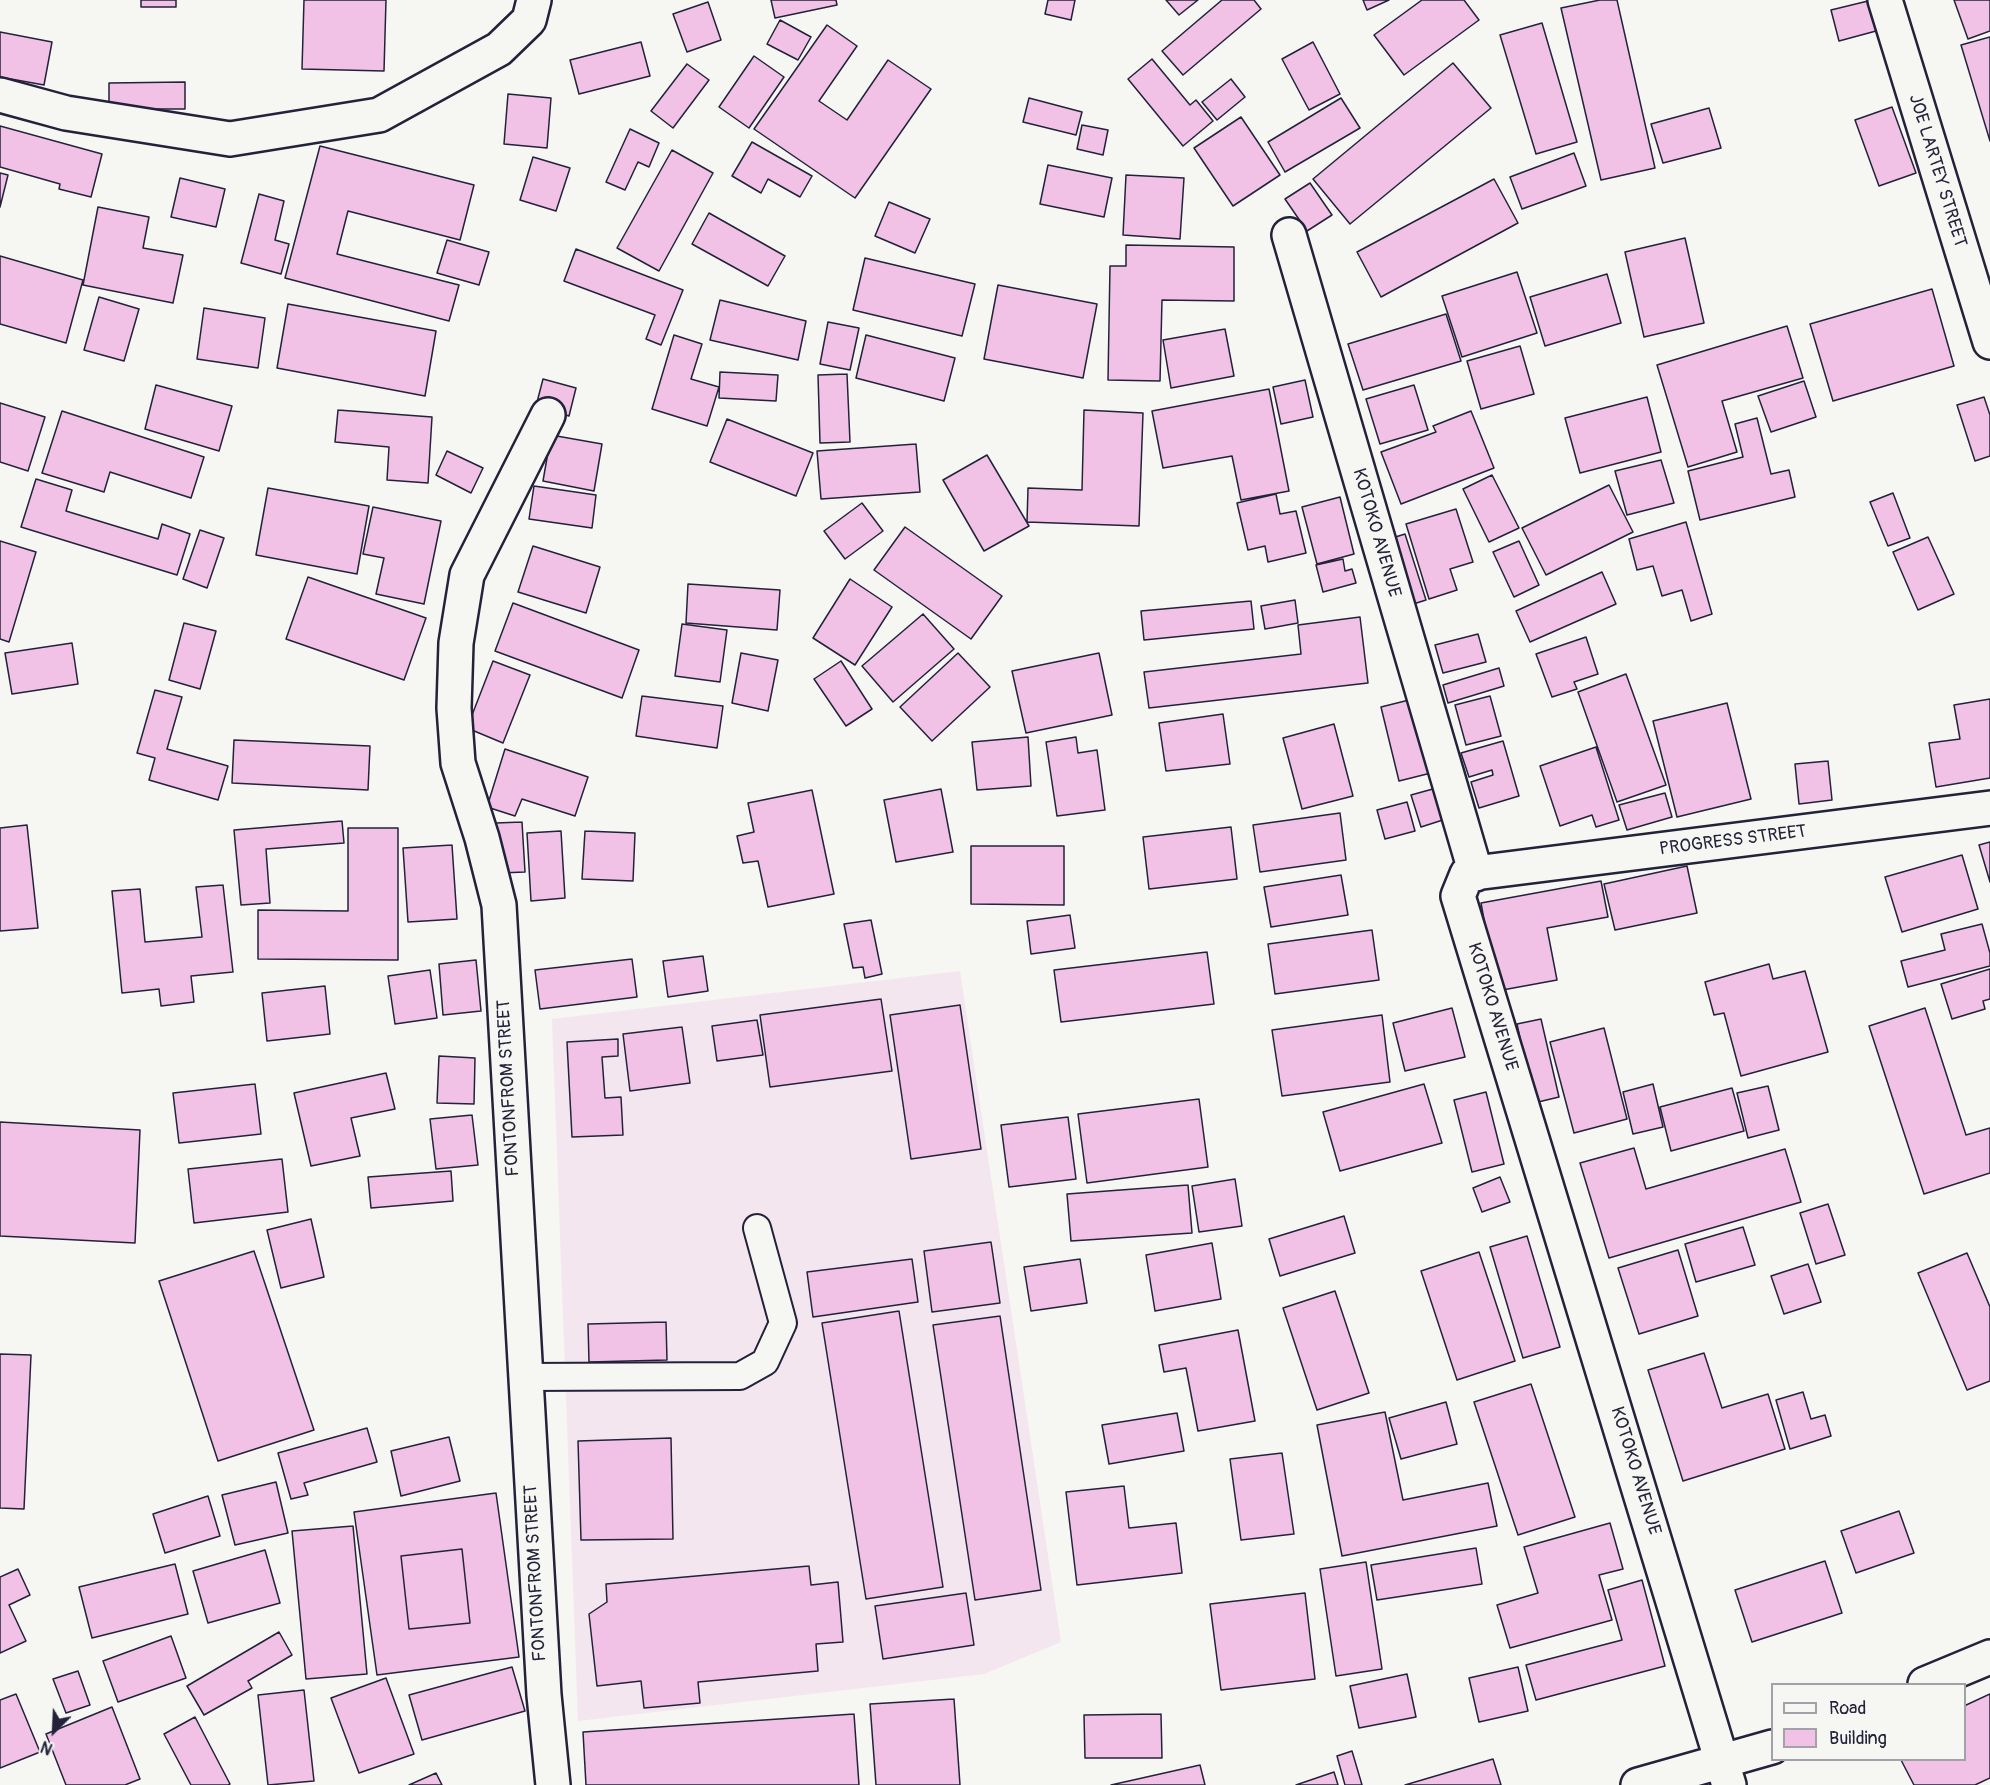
<!DOCTYPE html>
<style>
body{margin:0}
#map{position:relative;width:1990px;height:1785px;overflow:hidden;background:#f6f6f2;font-family:Pangolin,sans-serif}
canvas{display:block}
.legend{position:absolute;left:1771px;top:1683px;width:195px;height:78px;box-sizing:border-box;background:#f6f6f2;border:2px solid #a1a1a9;margin:0;padding:8px 10px;list-style:none;font-size:18px;color:#22223b}
.legend li{display:flex;align-items:center;gap:12px;height:30px}
.legend b{width:30px;border:2px solid #a1a1a9}
.north{position:absolute;left:24px;top:1701px;width:60px;height:60px;-webkit-text-stroke:4px #f6f6f2;paint-order:stroke;rotate:204deg;font-size:16px;font-weight:700;line-height:24px;text-align:center;color:#22223b}
.north::after{content:'';display:block;margin:auto;width:21px;height:27px;background:#22223b;clip-path:polygon(50% 0,100% 100%,50% 72%,0 100%)}
</style>
<div id="map">
<canvas width="1990" height="1785"></canvas>
<ul class="legend">
<li><b style="height:8px;background:#f6f6f2"></b>Road</li>
<li><b style="height:16px;background:#f1c2e6"></b>Building</li>
</ul>
<div class="north">N</div>
</div>
<script>
const g = document.querySelector('canvas').getContext('2d');
g.lineJoin = 'round';
function paint(path, color) {
  g.fillStyle = color;
  g.fill(path, 'evenodd');
}
function shape(rows) {
  const path = new Path2D();
  for (const r of rows) {
    path.moveTo(r[0], r[1]);
    for (let i = 2; i < r.length; i += 2) path.lineTo(r[i], r[i + 1]);
  }
  return path;
}
function stroke(path, color, width, dash) {
  g.strokeStyle = color;
  g.lineWidth = width;
  g.lineCap = dash ? 'butt' : 'round';
  g.setLineDash(dash || []);
  g.stroke(path);
}
function write(font, color, halo, rows, align = 'center') {
  g.font = font + ' Pangolin,sans-serif';
  g.lineWidth = 5;
  g.setLineDash([]);
  g.textBaseline = 'middle';
  g.strokeStyle = halo;
  g.fillStyle = color;
  for (const [text, x, y, turn = 0] of rows) {
    g.save();
    g.translate(x, y);
    g.rotate((+turn || 0) * Math.PI / 180);
    g.textAlign = isNaN(turn) ? turn : align;
    if (halo) g.strokeText(text, 0, 0);
    g.fillText(text, 0, 0);
    g.restore();
  }
}
const built = shape([
 [960,971,1061,1642,984,1674,578,1721,552,1019]
]);
const building = shape([
 [141,0,176,0,176,7,141,7,141,0],
 [304,0,386,0,384,71,302,69,304,0],
 [771,0,836,0,837,5,775,18,771,0],
 [1048,0,1075,0,1071,20,1045,14,1048,0],
 [1166,0,1198,0,1179,15,1166,0],
 [1222,0,1254,0,1261,9,1183,75,1162,51,1222,0],
 [1363,0,1389,0,1367,10,1363,0],
 [1422,0,1464,0,1479,20,1404,75,1374,35,1422,0],
 [1600,0,1617,0,1655,168,1601,180,1561,8,1600,0],
 [1954,0,1990,0,1990,31,1968,39,1954,0],
 [1868,1,1876,31,1839,41,1831,10,1868,1],
 [708,2,721,40,687,52,673,14,708,2],
 [780,20,811,37,798,60,767,44,780,20],
 [1542,23,1577,142,1536,154,1500,35,1542,23],
 [827,25,857,46,819,101,847,120,888,60,931,89,855,198,754,129,827,25],
 [0,32,52,42,44,85,0,77,0,32],
 [1990,37,1990,141,1961,45,1990,37],
 [641,42,650,76,579,94,570,60,641,42],
 [1313,42,1340,94,1309,110,1282,59,1313,42],
 [754,56,784,77,749,128,719,107,754,56],
 [1152,59,1190,105,1196,100,1213,121,1183,146,1128,79,1152,59],
 [1453,63,1491,108,1350,224,1313,179,1453,63],
 [687,64,709,80,673,128,651,111,687,64],
 [1231,79,1245,97,1217,120,1202,102,1231,79],
 [185,82,185,109,109,109,109,83,185,82],
 [508,94,551,98,547,148,504,144,508,94],
 [1029,98,1082,112,1076,135,1023,122,1029,98],
 [1341,98,1360,128,1285,172,1268,142,1341,98],
 [1892,107,1916,173,1879,186,1855,120,1892,107],
 [1709,108,1721,148,1663,163,1651,124,1709,108],
 [1241,117,1280,175,1233,206,1194,148,1241,117],
 [1082,125,1108,130,1103,155,1077,149,1082,125],
 [0,126,102,154,91,197,59,189,60,184,0,167,0,126],
 [630,129,659,143,649,167,638,162,625,190,606,182,630,129],
 [752,142,812,176,800,197,768,179,761,193,732,176,752,142],
 [320,146,474,185,460,240,348,211,337,254,459,285,449,321,285,278,320,146],
 [672,150,713,173,659,271,617,248,672,150],
 [1574,153,1586,186,1522,209,1510,177,1574,153],
 [533,157,570,168,556,211,520,200,533,157],
 [1048,165,1112,178,1104,217,1040,204,1048,165],
 [0,173,8,175,0,207,0,173],
 [1126,175,1184,178,1180,239,1123,235,1126,175],
 [180,178,225,189,216,227,171,217,180,178],
 [1494,179,1518,223,1381,297,1357,252,1494,179],
 [1310,183,1332,215,1307,231,1285,199,1310,183],
 [259,194,284,201,275,240,289,244,281,274,241,263,259,194],
 [889,202,930,219,915,253,875,236,889,202],
 [98,207,149,217,143,248,183,255,173,303,83,285,98,207],
 [709,213,785,256,768,286,692,244,709,213],
 [1685,238,1704,323,1644,337,1625,252,1685,238],
 [447,240,489,252,479,285,437,273,447,240],
 [1126,245,1234,247,1234,301,1162,300,1160,381,1108,380,1110,266,1126,266,1126,245],
 [576,249,683,290,661,345,646,339,655,315,564,281,576,249],
 [0,256,83,280,66,343,0,324,0,256],
 [865,258,975,284,962,336,853,310,865,258],
 [1517,272,1537,333,1462,357,1442,296,1517,272],
 [1607,274,1621,323,1545,346,1530,297,1607,274],
 [998,285,1097,304,1083,378,984,359,998,285],
 [1932,289,1954,366,1833,401,1810,324,1932,289],
 [99,297,139,309,124,361,84,350,99,297],
 [720,300,806,321,798,360,710,340,720,300],
 [288,304,436,331,425,396,277,368,288,304],
 [204,308,265,318,258,368,197,359,204,308],
 [1446,314,1461,361,1363,390,1348,344,1446,314],
 [828,322,859,328,850,370,820,364,828,322],
 [1787,326,1803,378,1722,401,1737,452,1688,467,1657,365,1787,326],
 [1225,329,1234,376,1171,388,1163,340,1225,329],
 [674,335,702,344,691,379,719,387,707,426,652,409,674,335],
 [866,335,955,358,944,401,856,378,866,335],
 [1520,346,1534,394,1481,409,1467,361,1520,346],
 [720,372,778,375,776,401,719,398,720,372],
 [847,374,850,442,820,443,818,375,847,374],
 [543,379,576,388,569,416,536,406,543,379],
 [1305,380,1313,417,1281,424,1273,387,1305,380],
 [1804,381,1816,417,1771,432,1758,396,1804,381],
 [156,385,232,406,219,451,145,429,156,385],
 [1414,385,1428,430,1380,444,1366,399,1414,385],
 [1269,389,1289,491,1241,500,1232,456,1163,468,1152,411,1269,389],
 [1647,397,1661,452,1580,473,1565,418,1647,397],
 [1984,397,1990,415,1990,456,1975,461,1957,405,1984,397],
 [0,403,45,417,28,471,0,462,0,403],
 [338,410,432,417,428,483,387,480,389,447,335,442,338,410],
 [1084,410,1143,413,1139,526,1027,522,1028,488,1082,490,1084,410],
 [62,411,204,457,191,498,110,472,104,492,42,473,62,411],
 [1471,411,1494,468,1401,504,1381,452,1436,432,1433,426,1471,411],
 [1757,418,1771,474,1789,470,1795,497,1700,520,1688,471,1743,457,1735,424,1757,418],
 [727,419,813,453,796,496,710,462,727,419],
 [551,435,602,444,594,491,543,481,551,435],
 [916,444,920,492,821,499,817,451,916,444],
 [447,451,483,468,471,493,436,475,447,451],
 [987,455,1029,526,984,551,943,480,987,455],
 [1661,460,1674,503,1627,515,1615,471,1661,460],
 [1492,475,1519,528,1489,542,1463,489,1492,475],
 [36,479,72,490,66,511,158,539,162,524,190,534,177,575,21,527,36,479],
 [1609,485,1633,532,1546,575,1522,528,1609,485],
 [534,486,596,495,592,528,529,519,534,486],
 [268,488,369,506,357,574,256,555,268,488],
 [1893,493,1910,538,1888,546,1870,502,1893,493],
 [1276,494,1280,514,1296,511,1306,553,1268,562,1265,546,1248,550,1237,503,1276,494],
 [1340,497,1354,554,1317,564,1302,507,1340,497],
 [862,503,883,531,845,559,824,531,862,503],
 [373,507,441,521,424,604,376,594,384,558,363,554,373,507],
 [1456,509,1473,562,1450,569,1457,590,1429,599,1406,524,1456,509],
 [1686,522,1712,614,1691,621,1682,590,1662,596,1653,566,1637,570,1629,539,1686,522],
 [905,527,1002,596,971,639,874,570,905,527],
 [200,530,224,538,207,588,183,579,200,530],
 [1405,534,1426,600,1407,606,1386,540,1405,534],
 [1928,537,1954,594,1918,610,1893,552,1928,537],
 [0,541,36,552,9,642,0,639,0,541],
 [1519,541,1539,585,1514,597,1493,552,1519,541],
 [533,546,600,567,586,613,518,592,533,546],
 [1343,559,1345,571,1352,569,1356,583,1323,592,1316,565,1343,559],
 [1602,572,1616,604,1530,642,1516,611,1602,572],
 [308,577,426,618,404,680,286,639,308,577],
 [850,579,892,607,855,665,813,638,850,579],
 [688,584,780,590,777,630,686,623,688,584],
 [1295,600,1298,623,1265,629,1261,606,1295,600],
 [1251,601,1254,629,1144,640,1141,611,1251,601],
 [513,603,639,650,622,698,495,651,513,603],
 [923,614,954,649,893,702,862,666,923,614],
 [1360,617,1368,683,1149,708,1144,672,1301,654,1298,625,1360,617],
 [184,623,216,631,200,689,169,680,184,623],
 [682,624,727,630,720,682,675,676,682,624],
 [1478,634,1486,662,1443,673,1435,645,1478,634],
 [1586,637,1598,674,1574,682,1577,689,1552,697,1536,654,1586,637],
 [72,643,78,684,12,694,5,653,72,643],
 [741,653,778,660,768,711,732,703,741,653],
 [958,653,990,687,932,741,900,707,958,653],
 [1099,653,1112,715,1026,733,1012,671,1099,653],
 [493,661,530,675,503,743,467,728,493,661],
 [841,661,872,709,846,726,814,679,841,661],
 [1499,668,1504,686,1448,703,1443,685,1499,668],
 [1626,674,1666,785,1617,802,1578,692,1626,674],
 [155,690,182,697,167,749,228,766,218,800,149,780,155,758,137,753,155,690],
 [642,696,723,706,717,748,636,736,642,696],
 [1490,696,1501,736,1466,745,1455,705,1490,696],
 [1417,698,1435,772,1399,781,1381,707,1417,698],
 [1990,699,1990,778,1936,787,1929,743,1960,739,1954,705,1990,699],
 [1727,703,1751,799,1677,817,1653,721,1727,703],
 [1223,714,1230,764,1166,771,1159,723,1223,714],
 [1334,724,1353,796,1302,809,1283,738,1334,724],
 [1028,737,1031,786,977,790,972,742,1028,737],
 [1076,737,1078,753,1097,750,1105,810,1057,816,1046,742,1076,737],
 [234,740,370,746,368,790,232,783,234,740],
 [1503,741,1519,796,1479,808,1471,782,1493,775,1492,770,1469,777,1461,753,1503,741],
 [1596,747,1619,820,1596,827,1592,815,1560,826,1540,766,1596,747],
 [505,749,588,777,575,816,522,799,515,816,487,807,505,749],
 [1828,761,1832,800,1799,804,1795,764,1828,761],
 [1440,787,1449,818,1421,827,1411,795,1440,787],
 [941,789,953,852,896,862,884,800,941,789],
 [812,790,834,894,768,907,758,861,743,863,737,836,754,832,748,803,812,790],
 [1665,793,1672,817,1627,830,1619,805,1665,793],
 [1407,802,1415,831,1385,839,1377,810,1407,802],
 [1340,813,1346,860,1260,872,1253,825,1340,813],
 [342,821,344,843,266,849,270,903,241,905,234,830,342,821],
 [522,822,525,872,500,873,496,823,522,822],
 [27,825,38,928,0,931,0,828,27,825],
 [1231,827,1237,879,1149,889,1143,837,1231,827],
 [348,828,398,828,398,960,258,959,258,910,348,911,348,828],
 [561,831,565,898,531,901,527,833,561,831],
 [585,831,635,833,633,881,582,879,585,831],
 [1990,842,1990,882,1979,845,1990,842],
 [452,845,457,919,408,922,403,848,452,845],
 [971,846,1064,846,1064,905,971,904,971,846],
 [1962,855,1978,909,1902,932,1885,877,1962,855],
 [1687,866,1697,913,1615,930,1604,884,1687,866],
 [1341,875,1348,915,1271,927,1264,887,1341,875],
 [1601,881,1608,917,1547,928,1557,980,1497,991,1481,903,1601,881],
 [223,885,233,972,191,976,194,1002,161,1006,159,989,122,993,112,891,140,889,145,942,202,937,196,887,223,885],
 [1070,915,1075,948,1031,954,1027,921,1070,915],
 [871,920,882,974,865,978,863,967,853,968,844,924,871,920],
 [1982,924,1990,953,1990,966,1908,987,1901,961,1945,950,1941,934,1982,924],
 [1372,930,1379,980,1275,994,1268,944,1372,930],
 [1207,952,1214,1004,1061,1022,1054,970,1207,952],
 [703,956,708,991,668,997,663,961,703,956],
 [632,959,637,997,540,1009,535,970,632,959],
 [476,960,481,1011,443,1015,439,964,476,960],
 [1769,964,1773,979,1805,971,1828,1052,1741,1076,1724,1013,1714,1015,1705,982,1769,964],
 [1990,969,1990,999,1983,1001,1985,1009,1952,1019,1941,984,1990,969],
 [430,970,437,1018,395,1024,388,976,430,970],
 [325,986,330,1034,267,1041,262,993,325,986],
 [881,999,892,1071,770,1087,760,1015,881,999],
 [960,1005,981,1149,911,1159,890,1015,960,1005],
 [1452,1008,1465,1057,1405,1071,1393,1023,1452,1008],
 [1925,1008,1966,1135,1990,1128,1990,1173,1924,1194,1869,1026,1925,1008],
 [1382,1015,1390,1082,1282,1096,1272,1030,1382,1015],
 [1541,1019,1559,1097,1534,1103,1517,1024,1541,1019],
 [757,1020,763,1055,717,1061,712,1026,757,1020],
 [682,1027,690,1083,630,1091,623,1034,682,1027],
 [1604,1028,1627,1119,1574,1133,1550,1042,1604,1028],
 [618,1039,618,1056,602,1057,605,1098,621,1097,623,1135,572,1137,567,1042,618,1039],
 [439,1056,475,1058,474,1104,437,1103,439,1056],
 [386,1073,395,1109,351,1118,360,1156,311,1166,294,1093,386,1073],
 [255,1084,261,1134,179,1143,173,1093,255,1084],
 [1424,1084,1442,1143,1340,1171,1323,1112,1424,1084],
 [1653,1084,1663,1127,1633,1134,1623,1092,1653,1084],
 [1768,1086,1779,1130,1748,1138,1737,1093,1768,1086],
 [1732,1088,1744,1131,1671,1151,1660,1107,1732,1088],
 [1486,1092,1504,1164,1472,1172,1454,1100,1486,1092],
 [1199,1099,1208,1167,1087,1183,1078,1114,1199,1099],
 [472,1115,478,1165,436,1169,430,1119,472,1115],
 [1068,1117,1076,1179,1009,1187,1001,1125,1068,1117],
 [0,1122,140,1130,135,1243,0,1236,0,1122],
 [1634,1148,1646,1189,1785,1149,1801,1202,1609,1258,1580,1163,1634,1148],
 [282,1159,288,1212,194,1223,188,1169,282,1159],
 [451,1171,453,1201,371,1208,368,1177,451,1171],
 [1500,1177,1510,1202,1482,1212,1473,1188,1500,1177],
 [1235,1179,1242,1226,1199,1232,1192,1186,1235,1179],
 [1188,1185,1192,1233,1071,1241,1067,1194,1188,1185],
 [1828,1204,1845,1255,1816,1264,1800,1213,1828,1204],
 [1344,1216,1355,1253,1280,1276,1269,1239,1344,1216],
 [311,1219,324,1277,281,1288,267,1230,311,1219],
 [1743,1227,1755,1265,1696,1282,1685,1244,1743,1227],
 [1527,1236,1560,1347,1523,1358,1490,1247,1527,1236],
 [991,1242,1000,1303,932,1312,924,1251,991,1242],
 [1212,1243,1221,1299,1155,1311,1146,1255,1212,1243],
 [1678,1250,1698,1316,1639,1334,1618,1268,1678,1250],
 [254,1251,314,1430,218,1461,159,1281,254,1251],
 [1479,1252,1515,1361,1457,1380,1421,1271,1479,1252],
 [1967,1253,1990,1307,1990,1381,1967,1390,1918,1273,1967,1253],
 [912,1259,918,1302,813,1317,807,1272,912,1259],
 [1080,1259,1087,1303,1031,1311,1024,1267,1080,1259],
 [1808,1264,1821,1302,1784,1314,1771,1276,1808,1264],
 [1335,1291,1369,1393,1317,1410,1283,1308,1335,1291],
 [899,1311,943,1587,866,1599,822,1323,899,1311],
 [1000,1316,1041,1590,975,1600,933,1325,1000,1316],
 [666,1322,667,1360,589,1362,588,1324,666,1322],
 [1238,1330,1255,1421,1198,1431,1186,1368,1164,1372,1159,1345,1238,1330],
 [1704,1353,1722,1408,1768,1394,1785,1449,1683,1481,1648,1370,1704,1353],
 [0,1354,31,1355,24,1509,0,1508,0,1354],
 [1531,1384,1575,1517,1518,1535,1474,1402,1531,1384],
 [1803,1392,1811,1419,1825,1415,1831,1436,1790,1449,1776,1400,1803,1392],
 [1446,1402,1457,1444,1401,1459,1389,1418,1446,1402],
 [1385,1412,1403,1500,1488,1483,1497,1526,1342,1556,1317,1425,1385,1412],
 [1177,1413,1184,1451,1109,1464,1102,1425,1177,1413],
 [367,1428,377,1462,304,1483,308,1495,291,1499,278,1453,367,1428],
 [449,1437,460,1481,401,1496,391,1451,449,1437],
 [671,1438,673,1539,581,1540,578,1441,671,1438],
 [1282,1453,1294,1534,1241,1540,1230,1459,1282,1453],
 [276,1482,288,1533,235,1545,222,1495,276,1482],
 [1124,1486,1129,1528,1176,1523,1182,1573,1077,1585,1066,1492,1124,1486],
 [496,1493,519,1657,377,1675,354,1512,496,1493],
 [462,1549,470,1623,409,1629,401,1556,462,1549],
 [208,1496,220,1536,165,1553,153,1514,208,1496],
 [1899,1511,1914,1553,1856,1573,1841,1531,1899,1511],
 [1610,1523,1623,1569,1599,1575,1612,1620,1510,1648,1497,1605,1538,1593,1524,1547,1610,1523],
 [353,1526,367,1674,306,1679,292,1531,353,1526],
 [1476,1548,1482,1584,1377,1600,1371,1565,1476,1548],
 [462,1549,470,1623,409,1629,401,1556,462,1549],
 [265,1550,280,1603,208,1623,193,1571,265,1550],
 [1825,1561,1842,1613,1752,1642,1735,1590,1825,1561],
 [1366,1562,1382,1669,1336,1676,1320,1569,1366,1562],
 [175,1564,188,1614,92,1638,79,1587,175,1564],
 [809,1566,811,1585,838,1582,843,1642,816,1644,818,1671,698,1682,700,1703,644,1708,641,1681,597,1686,589,1614,607,1602,606,1584,809,1566],
 [18,1569,30,1595,9,1605,26,1641,0,1653,0,1577,18,1569],
 [1642,1580,1665,1666,1536,1700,1526,1665,1622,1640,1608,1590,1642,1580],
 [966,1593,974,1645,883,1659,875,1606,966,1593],
 [1305,1593,1315,1679,1221,1690,1210,1604,1305,1593],
 [279,1632,292,1655,248,1681,252,1688,204,1715,187,1686,279,1632],
 [171,1636,186,1678,118,1702,103,1661,171,1636],
 [512,1667,525,1711,422,1740,409,1695,512,1667],
 [1518,1667,1528,1711,1479,1722,1469,1678,1518,1667],
 [78,1671,90,1705,66,1713,53,1679,78,1671],
 [1407,1674,1416,1717,1359,1728,1350,1686,1407,1674],
 [386,1678,414,1754,359,1773,331,1698,386,1678],
 [304,1690,314,1781,268,1785,258,1695,304,1690],
 [16,1694,40,1752,0,1768,0,1700,16,1694],
 [1990,1694,1990,1778,1975,1785,1914,1785,1901,1760,1964,1760,1964,1706,1990,1694],
 [954,1699,960,1785,876,1785,870,1704,954,1699],
 [112,1707,140,1779,125,1785,66,1785,46,1734,112,1707],
 [854,1714,859,1785,586,1785,583,1732,854,1714],
 [1161,1714,1162,1758,1085,1758,1084,1715,1161,1714],
 [195,1717,230,1784,228,1785,191,1785,164,1734,195,1717],
 [1352,1751,1362,1785,1345,1785,1337,1756,1352,1751],
 [1493,1759,1501,1785,1405,1785,1493,1759],
 [1200,1765,1205,1785,1111,1785,1200,1765],
 [1334,1772,1338,1785,1296,1785,1334,1772],
 [436,1773,442,1785,409,1785,436,1773]
]);
const lane = shape([
 [525,1377,740,1376,765,1362,783,1323,757,1228]
]);
const street = shape([
 [1885,0,1990,342],
 [0,95,66,113,230,139,379,115,499,49,529,20,534,0],
 [1289,235,1476,874],
 [548,415,467,575,456,643,454,708,458,763,482,838,499,905,544,1695,553,1785],
 [1925,1684,1990,1657],
 [1638,1785,1772,1747],
 [1729,1785,1458,896,1467,874,1990,808]
]);
const streetNames = [
 ["JOE LARTEY STREET",1937,171,73],
 ["KOTOKO AVENUE",1376,533,74],
 ["PROGRESS STREET",1733,841,-7],
 ["KOTOKO AVENUE",1492,1007,73],
 ["FONTONFROM STREET",509,1088,-93],
 ["KOTOKO AVENUE",1635,1471,73],
 ["FONTONFROM STREET",536,1573,-93]
];
paint(built, '#f4e6ee');
paint(building, '#f1c2e6');
stroke(building, '#22223b', 1.5);
stroke(lane, '#22223b', 30);
stroke(street, '#22223b', 38);
stroke(lane, '#f6f6f2', 26);
stroke(street, '#f6f6f2', 33);
write('18px', '#22223b', '#f6f6f2', streetNames);
</script>
